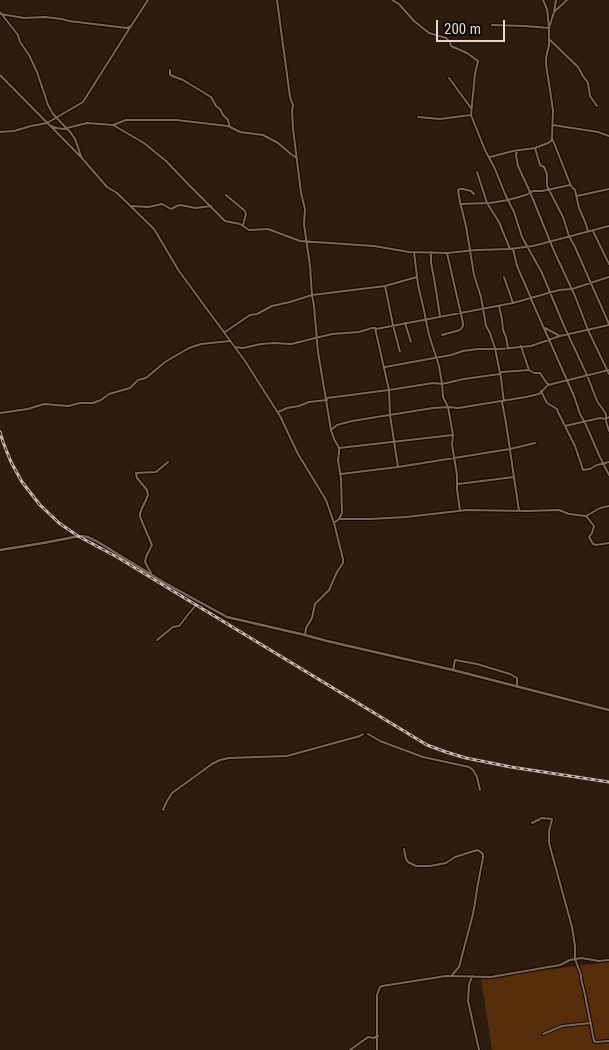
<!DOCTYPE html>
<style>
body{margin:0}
#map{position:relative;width:609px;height:1050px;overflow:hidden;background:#2e1c0e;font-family:"Roboto Condensed",sans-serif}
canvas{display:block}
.scale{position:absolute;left:436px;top:20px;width:69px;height:22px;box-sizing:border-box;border:2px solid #e5d8d0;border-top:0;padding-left:6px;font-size:15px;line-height:18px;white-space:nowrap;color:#e5d8d0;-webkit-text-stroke:4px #100804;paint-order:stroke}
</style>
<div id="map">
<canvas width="609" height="1050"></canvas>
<div class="scale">200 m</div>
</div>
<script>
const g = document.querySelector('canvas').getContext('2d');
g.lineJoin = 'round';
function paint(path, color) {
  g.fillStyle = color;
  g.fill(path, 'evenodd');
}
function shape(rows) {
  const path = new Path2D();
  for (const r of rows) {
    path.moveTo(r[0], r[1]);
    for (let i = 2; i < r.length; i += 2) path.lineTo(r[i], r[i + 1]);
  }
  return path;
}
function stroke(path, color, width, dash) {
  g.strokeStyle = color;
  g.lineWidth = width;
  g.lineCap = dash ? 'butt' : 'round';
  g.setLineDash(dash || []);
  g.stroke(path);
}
const green = shape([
 [609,962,609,1050,492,1050,481,978]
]);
const minor = shape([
 [277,0,290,97,293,105,292,111,293,129,301,193,305,209,304,224,310,266,312,295,314,306,318,352,331,430,334,439,339,448,339,453,338,460,341,479,342,513,339,519,334,523],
 [392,0,399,4,414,21,429,33,446,38,450,42,451,46,467,53,478,61,475,74,471,115,485,150,495,169,505,194,514,212,522,237,542,273,564,326,587,375,597,401,606,414,606,421,609,431],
 [0,12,18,35,20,42,29,55,37,72,48,105,53,114,71,133,75,139,81,156],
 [554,12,556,0],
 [1,14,24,18,45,17,62,19,69,21,127,28,131,26,148,0],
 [492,25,525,26,549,28,547,9,543,0],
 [549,39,578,67,583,76,588,83,590,96,597,106],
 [170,70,170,75,183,80,211,97,216,106,220,109,223,115,228,120,230,127],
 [0,75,81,157,107,187,117,193,154,229,179,271,245,361,280,416,298,454,326,500,334,523,343,559,343,563,337,572,329,590,315,604,312,618,306,628,305,635],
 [449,78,471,108],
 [418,117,440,119,471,115],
 [113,125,126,120,176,120,228,126,240,132,263,135,278,143,292,155,297,158],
 [553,125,598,132,609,136],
 [51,126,57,128,63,129,87,123,113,125,144,143,166,161,190,186,225,221,240,224,249,230,268,229,300,241,374,246,409,252,447,253,477,250,510,249,533,246,609,226],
 [0,132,14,131,31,126,47,123,83,102,131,26],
 [552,138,571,186,575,190,579,208,586,224,588,232],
 [535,148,540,165,544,167,547,174,547,186,563,217,569,236,575,247,609,324],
 [517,150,516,155,518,166,530,192,554,251,575,296,588,330,609,374],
 [490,157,513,151,535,148,548,143,551,141,552,138,553,110,546,64,546,58,549,45,549,28,554,12,567,0],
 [477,172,487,203,499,222,510,249],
 [474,194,471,191,463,189,460,189,458,190,460,202,466,226,474,275,481,297,486,326,490,333,495,348,501,378,503,395,504,401],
 [226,195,245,211,246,214,243,225],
 [577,196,609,189],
 [460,204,490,203,508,200,526,195,533,191,542,191,570,185],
 [132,206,148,207,162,204,171,209,177,206,180,205,196,208,211,206],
 [593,231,609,264],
 [513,249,517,266,531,298],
 [414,252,418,285,423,306,429,335,439,366,442,384,464,379,500,374,502,372,529,370],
 [431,252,431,263,434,278,440,316],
 [504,277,513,303],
 [385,286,393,325,400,352],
 [531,299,574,396,580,414,586,425,599,455,609,475],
 [499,306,502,320,503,330,506,337,508,348],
 [405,323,411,342],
 [545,328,560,336,609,325],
 [376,329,513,303,559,290,572,289,609,277],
 [225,332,250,315,257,314,272,306,290,302,312,295,385,286,417,277],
 [442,335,460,330,463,326,463,323,447,253],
 [521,346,529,370,534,373,540,373,546,382,549,385],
 [235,347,243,348,261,344,274,343,291,344,332,334,359,332,372,328,375,328,389,390,390,415,398,467],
 [385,367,451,355,463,351,478,349,500,349,531,346,560,336],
 [541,391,547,403,557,409,558,412,575,446,583,470,590,469,597,465,609,462],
 [327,398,389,390,433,383,442,384,443,397,448,407,453,435,452,445,457,475,457,489,460,511],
 [502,402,506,423,519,511],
 [278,412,287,408,299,406,309,402,327,400],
 [0,413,28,409,44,404,68,406,80,403,93,403,101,400,109,394,130,388,138,380,146,378,165,362,189,348,201,344,230,341],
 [565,426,600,418,606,419,609,417],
 [331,430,337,425,352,421,433,408,448,407,458,408,526,397,539,394,548,385,609,370],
 [339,448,453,435],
 [341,474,398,467,510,449,535,443],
 [458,484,514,477],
 [586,516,594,526,592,533,589,537,593,544,596,545,609,543],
 [339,519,370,519,406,517,467,510,527,511,559,510,569,514,586,516,600,508,609,506],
 [151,573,145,562,146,557,152,545,140,517,140,513,148,495,147,490,137,478,136,473,156,472,168,462],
 [157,640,173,627,179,626,195,606],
 [453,670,455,660,477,664,510,674,517,678,517,687],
 [368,734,380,741,423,757,469,767,473,770,477,777,480,790],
 [163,810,166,803,172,793,212,764,220,760,229,758,287,756,360,736,363,734],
 [532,823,542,818,552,819,549,831,549,843,572,927,575,946,575,959,581,975,581,979,585,995,594,1041,596,1042,609,1041],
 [404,849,406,859,408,862,416,866,430,866,446,863,455,857,474,851,478,850,483,854,483,858,479,878,473,914,468,933,459,967,452,975],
 [472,976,469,985,468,1001,479,1050],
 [543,1034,562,1026,591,1023],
 [350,1050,368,1037,374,1038,378,1036],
 [377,1050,377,995,380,987,382,986,446,976,491,977,560,965,570,960,581,958,599,961,609,960]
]);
const tertiary = shape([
 [0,550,43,543,80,536,88,537,98,542,165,583,227,617,305,635,327,641,453,670,609,710]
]);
const rail = shape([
 [0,432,3,442,11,462,22,482,40,505,59,523,78,536,117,557,427,745,446,752,466,758,511,767,609,782]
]);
paint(green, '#572e0c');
stroke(minor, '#160600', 4);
stroke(tertiary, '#160600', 4.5);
stroke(minor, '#7d6757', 2);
stroke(tertiary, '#7d6757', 2.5);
stroke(rail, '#c9bbb2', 3);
stroke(rail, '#100804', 1, [4]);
</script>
